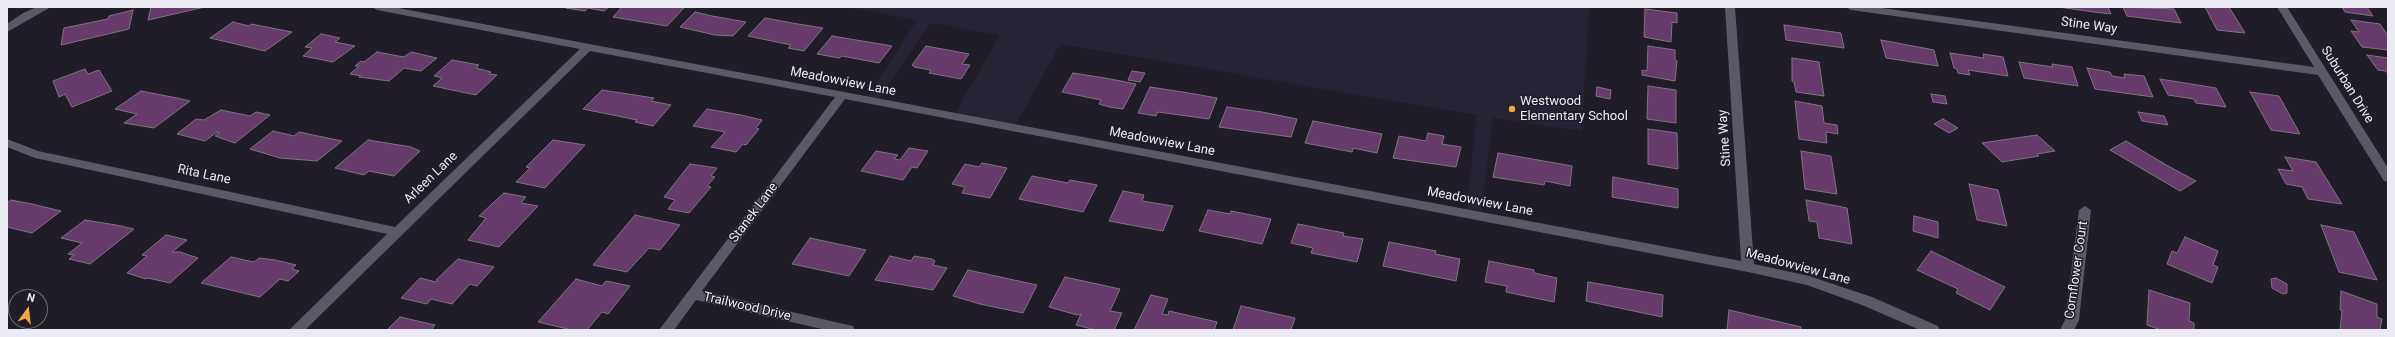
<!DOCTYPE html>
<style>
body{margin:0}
#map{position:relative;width:2395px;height:337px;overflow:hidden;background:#201d28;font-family:Roboto,sans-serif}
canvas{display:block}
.frame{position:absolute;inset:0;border:8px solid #eceaf2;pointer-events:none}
.north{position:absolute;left:8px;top:289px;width:40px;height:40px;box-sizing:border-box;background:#201d28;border:1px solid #726f79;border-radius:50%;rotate:15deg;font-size:11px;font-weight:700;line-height:16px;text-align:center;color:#eceaf2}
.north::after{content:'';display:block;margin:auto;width:14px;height:18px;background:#f6a247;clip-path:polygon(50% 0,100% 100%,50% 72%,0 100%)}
</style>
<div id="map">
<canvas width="2395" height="337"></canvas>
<div class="frame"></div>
<div class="north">N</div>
</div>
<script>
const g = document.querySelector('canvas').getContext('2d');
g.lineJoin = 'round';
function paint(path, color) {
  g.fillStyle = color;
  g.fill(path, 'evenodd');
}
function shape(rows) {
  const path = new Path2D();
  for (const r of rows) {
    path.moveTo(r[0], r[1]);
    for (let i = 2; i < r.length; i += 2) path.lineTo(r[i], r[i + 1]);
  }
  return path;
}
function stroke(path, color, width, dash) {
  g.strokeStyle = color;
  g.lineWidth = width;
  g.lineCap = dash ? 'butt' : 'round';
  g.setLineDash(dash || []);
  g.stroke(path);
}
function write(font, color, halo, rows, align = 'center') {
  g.font = font + ' Roboto,sans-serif';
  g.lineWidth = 3;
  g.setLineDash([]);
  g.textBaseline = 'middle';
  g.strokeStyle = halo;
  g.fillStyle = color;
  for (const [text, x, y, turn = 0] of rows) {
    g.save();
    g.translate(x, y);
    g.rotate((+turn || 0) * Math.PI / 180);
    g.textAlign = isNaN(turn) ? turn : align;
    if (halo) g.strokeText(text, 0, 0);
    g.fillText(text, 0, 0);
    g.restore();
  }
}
const built = shape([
 [847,7,1589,7,1582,131,1493,118,1481,216,1466,213,1477,115,1060,44,1014,128,953,117,1000,35,931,23,877,102,865,100,917,20]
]);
const building = shape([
 [151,7,205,7,148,20,151,7],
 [609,7,604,11,588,8,585,11,566,8,609,7],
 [622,7,675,7,684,8,667,26,613,17,622,7],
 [2058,7,2108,7,2111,14,2094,12,2058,7],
 [2123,7,2174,9,2181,23,2127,16,2123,7],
 [2205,7,2229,7,2245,33,2217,30,2205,7],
 [2342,7,2367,7,2373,16,2345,12,2342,7],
 [1645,9,1677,13,1677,23,1672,22,1671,42,1644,37,1645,9],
 [133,10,129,29,61,45,64,28,108,19,109,16,133,10],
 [695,12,712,16,746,22,733,36,715,35,680,27,695,12],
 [765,18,792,23,823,28,804,51,788,48,791,45,748,36,765,18],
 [2351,20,2380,24,2388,36,2388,50,2362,47,2351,31,2359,32,2351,20],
 [233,22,249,26,251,24,292,32,265,51,210,38,233,22],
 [1784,25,1841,33,1844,48,1786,40,1784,25],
 [321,34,340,38,335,42,355,46,333,62,303,56,312,48,305,47,321,34],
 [832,36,892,46,879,63,842,56,839,58,817,54,832,36],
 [1881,40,1934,50,1938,66,1886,58,1881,40],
 [926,46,969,54,962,64,970,65,961,79,929,73,931,70,914,67,912,65,926,46],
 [1648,46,1675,50,1675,60,1677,61,1675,81,1642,75,1642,70,1647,71,1648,46],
 [377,52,404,57,411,52,437,58,421,71,404,68,389,81,359,77,361,76,350,74,359,66,355,66,361,61,364,62,377,52],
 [1950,53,1984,58,1983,54,2003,57,2008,76,1968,70,1970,75,1958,73,1957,69,1954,68,1950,53],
 [2367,55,2388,58,2388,74,2386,71,2378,70,2367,55],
 [1792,58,1819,62,1824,96,1796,92,1794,82,1792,81,1792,58],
 [452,60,479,65,476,68,491,72,489,74,497,75,476,95,433,86,442,78,434,76,452,60],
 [2019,62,2053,67,2052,64,2072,67,2078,86,2024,78,2019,62],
 [2087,68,2110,72,2112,76,2125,78,2124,74,2144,76,2153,97,2095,89,2087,68],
 [85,69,88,74,99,70,112,91,72,107,65,94,59,97,53,81,85,69],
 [1132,71,1145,73,1140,82,1128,80,1132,71],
 [1073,73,1105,78,1136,84,1123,109,1109,107,1099,104,1101,100,1062,92,1073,73],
 [2160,79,2216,88,2226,107,2196,103,2194,99,2168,95,2160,79],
 [1648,86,1676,90,1676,123,1647,119,1648,86],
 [1150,87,1183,92,1217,98,1209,119,1158,112,1156,116,1138,113,1150,87],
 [1597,87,1611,90,1610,99,1596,96,1597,87],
 [602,90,654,98,651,101,671,105,653,126,635,122,637,120,583,109,602,90],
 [141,91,177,98,190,101,154,128,124,123,137,114,115,109,141,91],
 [2250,92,2279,96,2300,134,2271,130,2250,92],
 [1931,94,1945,96,1947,104,1933,102,1931,94],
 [1795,101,1822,106,1824,123,1837,125,1838,134,1826,132,1827,143,1799,139,1795,101],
 [1227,107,1262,112,1297,119,1291,137,1219,127,1227,107],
 [707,109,741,115,762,120,756,128,759,129,746,145,743,144,736,152,711,147,725,132,693,126,707,109],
 [221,110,250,116,256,112,270,115,235,143,215,136,219,133,217,132,205,141,177,134,196,119,204,120,221,110],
 [2138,112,2164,116,2168,125,2142,121,2138,112],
 [1943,119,1958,128,1949,133,1934,124,1943,119],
 [1313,121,1382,134,1377,153,1353,148,1352,152,1305,143,1313,121],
 [1648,129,1677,133,1678,169,1648,164,1648,129],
 [273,131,294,136,299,132,342,141,317,161,280,158,250,149,273,131],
 [1428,133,1444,136,1442,144,1461,147,1456,167,1393,158,1399,136,1426,141,1428,133],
 [2037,135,2055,151,2037,154,2039,156,2002,162,1982,143,2037,135],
 [368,140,411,147,420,151,394,176,369,171,364,175,335,168,368,140],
 [553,140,585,145,545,188,516,182,530,168,526,167,553,140],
 [2126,141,2168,166,2196,181,2180,191,2110,150,2126,141],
 [909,148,928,151,917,168,912,167,903,180,861,171,876,151,898,155,894,159,900,160,909,148],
 [1801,151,1831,156,1837,194,1805,189,1801,151],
 [1498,153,1572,166,1570,186,1545,181,1544,185,1493,177,1498,153],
 [2285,157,2316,162,2342,204,2308,199,2302,187,2286,184,2278,169,2293,171,2285,157],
 [982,163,1007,168,990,198,962,193,965,187,952,184,965,164,979,167,982,163],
 [690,164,717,168,711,176,715,177,707,186,711,187,689,213,668,209,675,200,664,197,690,164],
 [1032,176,1068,183,1070,180,1097,185,1083,212,1019,199,1032,176],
 [1613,177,1678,189,1678,208,1612,197,1613,177],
 [1969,184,1998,190,2007,226,1977,220,1969,184],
 [1123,191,1144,195,1142,201,1173,206,1163,231,1109,221,1123,191],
 [504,193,526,197,521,203,538,206,499,247,468,240,486,218,479,216,504,193],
 [11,200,32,204,61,211,32,233,7,227,7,203,11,200],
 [1806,200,1847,208,1852,244,1819,238,1817,222,1809,221,1806,200],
 [1208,210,1230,214,1231,211,1271,219,1262,244,1199,231,1208,210],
 [635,215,680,225,660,250,649,248,627,272,593,265,635,215],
 [1914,216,1938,222,1938,238,1913,231,1914,216],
 [85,220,116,225,134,229,90,264,69,259,74,255,68,254,82,243,61,238,85,220],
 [1298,224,1344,233,1343,236,1363,239,1357,262,1311,253,1313,248,1291,243,1298,224],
 [2321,225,2354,232,2377,280,2339,272,2321,225],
 [166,235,187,240,172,252,180,252,198,258,170,283,148,278,146,279,127,273,147,256,142,255,166,235],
 [2185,237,2218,251,2213,265,2218,267,2212,283,2167,264,2172,251,2177,253,2185,237],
 [810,238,866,250,849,276,792,264,810,238],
 [1389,242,1436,251,1435,254,1460,259,1456,281,1383,266,1389,242],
 [1931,251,2005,287,1990,310,1956,293,1958,289,1917,270,1931,251],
 [890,256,911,261,914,256,932,259,935,261,933,265,947,268,933,290,875,280,890,256],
 [231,257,254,262,259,258,275,260,296,265,292,269,299,271,288,281,280,279,260,297,201,283,231,257],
 [458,259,494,267,477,286,470,284,452,304,431,299,427,304,401,298,420,278,436,282,438,280,436,280,458,259],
 [1489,261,1534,270,1534,273,1557,278,1554,302,1506,292,1507,286,1485,282,1489,261],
 [968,270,1037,285,1023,313,980,304,953,296,968,270],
 [1065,277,1120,289,1110,311,1122,313,1114,330,1096,330,1076,325,1081,314,1077,315,1049,307,1065,277],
 [2276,278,2287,284,2287,293,2283,294,2272,288,2271,279,2276,278],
 [576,279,602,286,606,281,630,286,608,314,602,312,587,330,572,330,538,322,576,279],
 [1588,282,1663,295,1662,317,1586,301,1588,282],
 [2149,290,2190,303,2189,321,2194,323,2194,330,2161,330,2147,325,2149,290],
 [2341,291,2377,304,2377,317,2382,319,2380,330,2340,330,2342,311,2340,310,2341,291],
 [1151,295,1168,299,1162,314,1168,315,1169,311,1217,322,1214,330,1134,330,1151,295],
 [1241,306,1295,318,1291,330,1233,330,1241,306],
 [1729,310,1801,327,1801,330,1727,330,1729,310],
 [400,317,435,325,431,330,387,330,400,317]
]);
const street = shape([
 [37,7,51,7,7,32,7,24,23,13,37,7],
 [372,7,393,7,1741,261,1725,7,1735,7,1754,264,1809,276,1872,297,1938,326,1940,330,1920,330,1862,305,1807,285,1748,272,845,99,702,291,848,325,853,326,855,330,826,330,696,300,674,330,659,330,835,97,590,51,305,330,289,330,387,234,35,158,7,147,7,139,38,151,395,227,580,49,377,10,372,7],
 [1846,7,1874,7,2314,67,2277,7,2287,7,2388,168,2388,182,2384,181,2318,75,1851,10,1846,7],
 [2085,206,2091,210,2079,320,2074,330,2060,330,2065,320,2079,210,2085,206]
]);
const markers = [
 [1512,109,4,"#f6a247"]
];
const streetNames = [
 ["Stine Way",2089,26,8],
 ["Meadowview Lane",843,82,11],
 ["Suburban Drive",2347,85,58],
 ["Stine Way",1725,138,-94],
 ["Meadowview Lane",1162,142,11],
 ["Rita Lane",204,175,12],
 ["Arleen Lane",431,178,-44],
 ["Meadowview Lane",1480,202,11],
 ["Stanek Lane",754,213,-53],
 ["Meadowview Lane",1798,267,15],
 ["Cornflower Court",2077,270,-82],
 ["Trailwood Drive",747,307,13]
];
const poiNames = [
 ["Westwood",1520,102],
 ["Elementary School",1520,117]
];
paint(built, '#282334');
paint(building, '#663b6b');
stroke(building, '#7f7480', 1);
paint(street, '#5c5866');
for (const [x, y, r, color] of markers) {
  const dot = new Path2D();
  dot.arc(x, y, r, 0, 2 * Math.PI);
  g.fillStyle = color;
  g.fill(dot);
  stroke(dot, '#201d28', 1.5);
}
write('13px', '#eceaf2', '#201d28', streetNames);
write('13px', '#eceaf2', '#201d28', poiNames, 'left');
</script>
